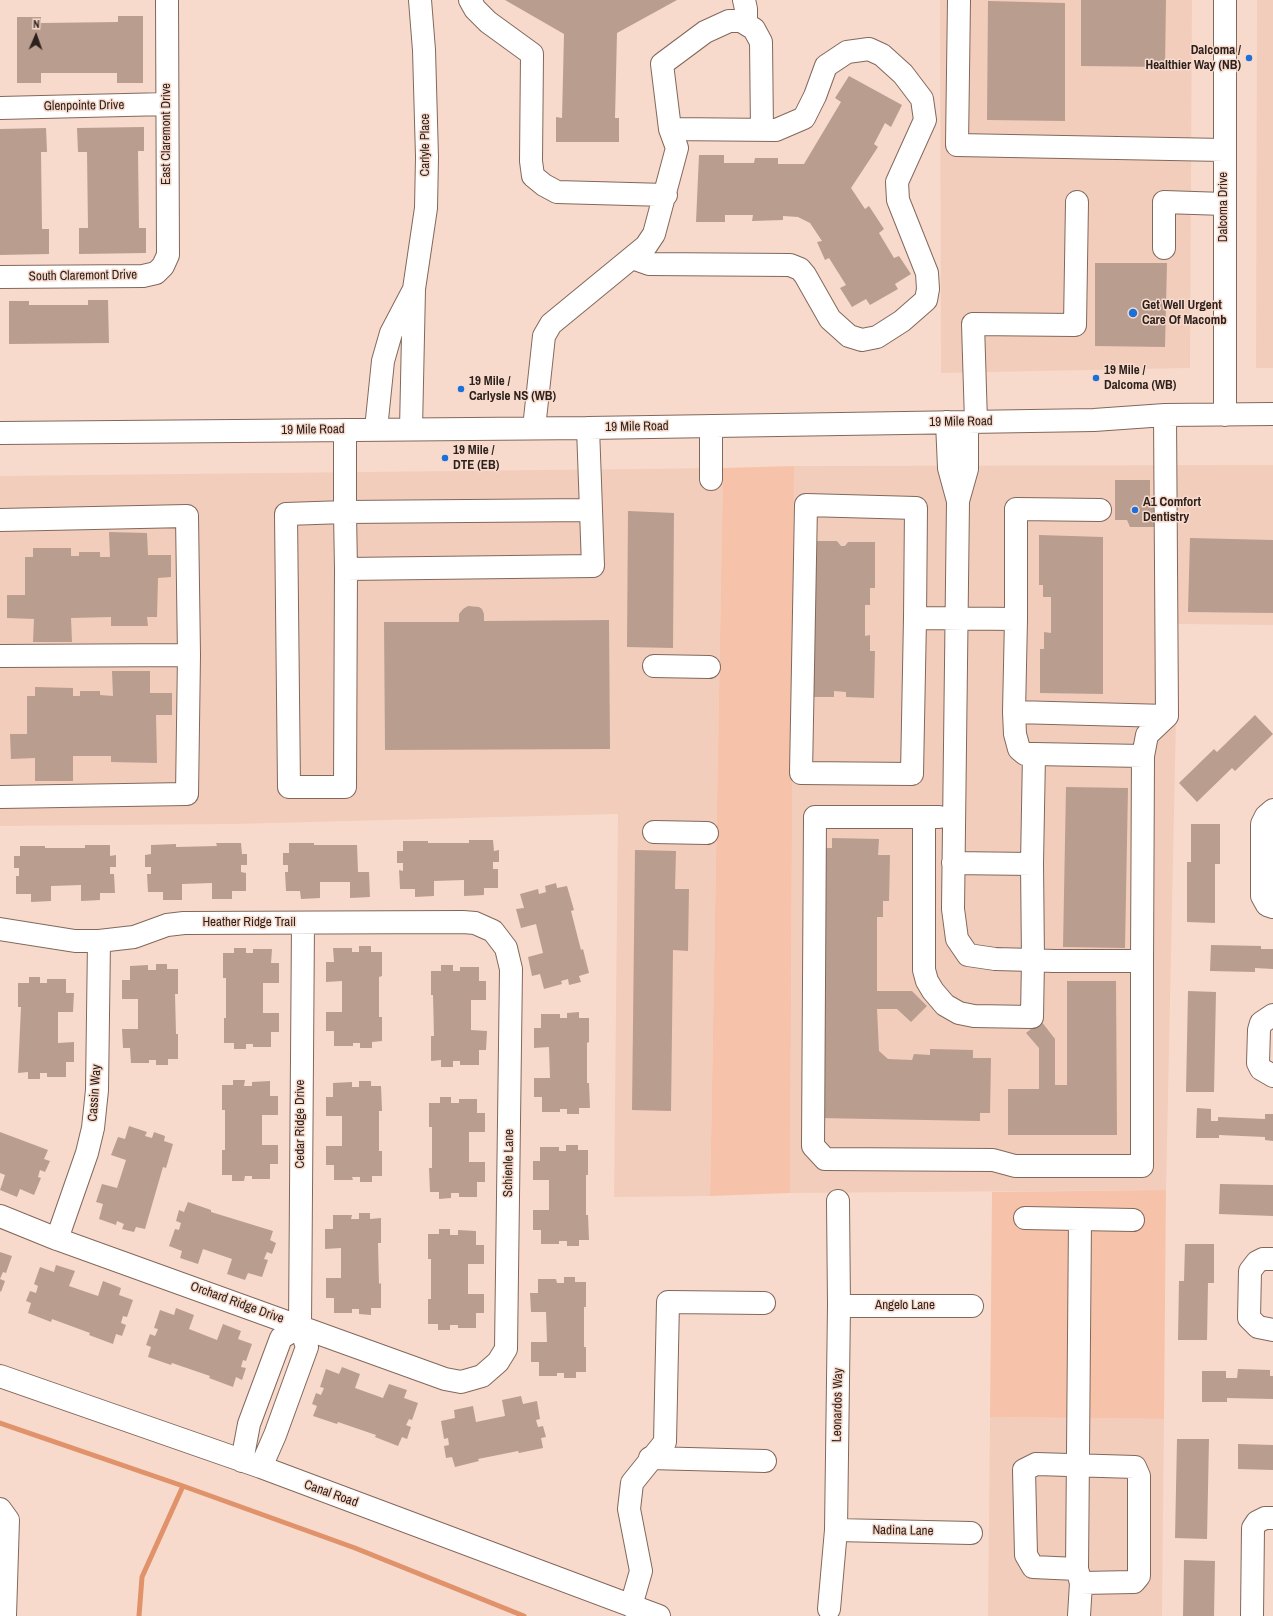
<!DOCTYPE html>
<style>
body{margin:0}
#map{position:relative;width:1273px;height:1616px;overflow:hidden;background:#f8dacc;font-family:"Archivo Narrow",sans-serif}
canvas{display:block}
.north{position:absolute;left:16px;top:16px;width:40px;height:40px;-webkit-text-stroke:3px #f8dacc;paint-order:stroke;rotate:2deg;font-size:11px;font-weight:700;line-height:16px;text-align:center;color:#2c211c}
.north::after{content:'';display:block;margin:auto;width:14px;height:18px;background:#2c211c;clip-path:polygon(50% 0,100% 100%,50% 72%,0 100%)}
</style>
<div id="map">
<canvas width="1273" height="1616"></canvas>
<div class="north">N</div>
</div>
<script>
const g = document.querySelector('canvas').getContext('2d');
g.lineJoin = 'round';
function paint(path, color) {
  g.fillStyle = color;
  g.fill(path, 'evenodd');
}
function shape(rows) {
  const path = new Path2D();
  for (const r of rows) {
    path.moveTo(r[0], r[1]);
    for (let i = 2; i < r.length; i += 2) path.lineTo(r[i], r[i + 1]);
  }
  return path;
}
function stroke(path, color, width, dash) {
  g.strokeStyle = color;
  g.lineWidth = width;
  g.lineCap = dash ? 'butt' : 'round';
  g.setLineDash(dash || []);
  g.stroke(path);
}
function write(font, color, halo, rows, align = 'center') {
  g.font = font + ' "Archivo Narrow",sans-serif';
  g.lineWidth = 3;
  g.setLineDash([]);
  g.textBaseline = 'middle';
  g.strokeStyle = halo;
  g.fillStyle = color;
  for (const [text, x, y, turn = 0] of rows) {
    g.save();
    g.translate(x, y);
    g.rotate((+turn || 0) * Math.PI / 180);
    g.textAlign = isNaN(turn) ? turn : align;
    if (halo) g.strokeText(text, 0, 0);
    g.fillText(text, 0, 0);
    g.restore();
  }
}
const built = shape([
 [940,0,1192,0,1190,368,941,373],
 [1257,0,1273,0,1273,368,1256,368],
 [1273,465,1273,625,1178,624,1166,1190,790,1193,794,466],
 [723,468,710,1196,614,1197,618,814,234,824,0,826,0,476],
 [990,1417,1164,1419,1162,1616,988,1616]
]);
const green = shape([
 [794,466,790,1193,710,1196,723,468],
 [1166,1190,1164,1419,990,1417,992,1192]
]);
const stream = shape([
 [0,1423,183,1486,355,1548,524,1616],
 [139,1616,142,1577,183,1486]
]);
const building = shape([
 [505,0,677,0,617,33,615,118,619,118,619,142,556,142,556,117,562,118,564,34],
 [1081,0,1166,0,1165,67,1081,66],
 [988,1,1065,3,1065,121,987,120],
 [118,16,143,16,143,83,117,83,117,73,41,73,41,83,17,83,17,17,41,17,41,23,118,22],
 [849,76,902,105,891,127,885,123,874,144,878,147,851,188,865,209,869,206,884,229,879,233,894,258,899,256,911,274,895,284,898,289,870,305,866,299,852,307,840,288,846,285,829,258,825,260,817,242,822,241,810,223,798,217,783,216,783,220,752,221,753,215,725,215,725,222,696,222,699,155,724,155,724,163,754,163,755,158,778,158,778,164,804,164,841,102,835,98],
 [144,127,144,151,138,151,139,228,146,228,146,253,79,254,79,228,88,228,87,152,78,152,77,128],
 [46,128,47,152,41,152,42,229,49,229,49,254,0,255,0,129],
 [1095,263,1167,263,1165,347,1095,346],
 [88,300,108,300,109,343,9,344,9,301,29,301,29,305,88,305],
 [1115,480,1150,480,1150,500,1155,500,1155,527,1130,527,1127,520,1115,520],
 [628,511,674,513,673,648,627,647],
 [109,532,147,533,148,555,171,555,171,577,158,578,157,617,147,617,148,626,111,626,111,617,71,618,72,642,33,642,34,619,7,618,7,595,25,595,25,557,33,557,33,548,71,548,71,556,79,556,79,552,100,552,100,557,110,557],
 [1039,535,1103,537,1103,694,1040,693,1040,649,1044,649,1044,632,1051,633,1051,597,1043,597,1043,585,1039,585],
 [1190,538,1273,540,1273,613,1188,612],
 [812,541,837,541,841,546,845,546,848,542,875,542,875,588,870,588,870,605,865,605,865,636,870,635,870,651,875,651,874,698,846,697,846,692,834,691,834,697,809,697],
 [468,606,479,607,482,609,484,614,484,621,609,620,610,749,385,750,384,622,459,622,459,614,463,609],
 [112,671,150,671,150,693,172,693,172,715,156,715,157,763,111,762,111,756,73,756,73,781,35,781,35,758,11,759,10,734,27,734,27,696,35,696,35,687,73,688,73,696,80,696,80,691,100,691,100,695,113,696],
 [1255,715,1273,734,1235,771,1232,768,1197,802,1179,783,1214,749,1217,752],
 [1066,787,1128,788,1125,948,1063,947],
 [1191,824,1220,824,1220,864,1215,864,1215,923,1187,922,1187,862,1191,862],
 [832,838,879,839,878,855,890,855,889,901,883,901,883,917,877,917,877,991,912,991,927,1006,911,1022,897,1009,877,1009,879,1051,888,1059,912,1060,914,1054,930,1055,930,1049,973,1050,973,1058,991,1058,990,1113,980,1113,980,1121,818,1118,822,848,832,848],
 [469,840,493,840,494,851,499,850,499,862,493,862,493,869,498,869,498,888,484,888,484,895,464,896,464,880,434,881,434,896,415,897,415,889,400,889,399,870,403,871,403,863,397,863,397,851,403,851,403,841,428,841,428,843,469,843],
 [216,843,241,843,242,854,247,854,247,865,241,865,241,872,246,873,246,891,232,891,232,899,212,899,212,883,182,884,182,900,163,900,163,892,148,892,147,874,151,874,151,867,145,867,145,855,151,854,151,845,176,844,176,847,217,846],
 [289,843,314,843,314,845,357,845,358,872,369,872,370,897,350,898,350,882,320,882,320,898,301,899,300,891,286,891,285,872,288,872,288,865,283,865,283,853,289,853],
 [85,845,110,845,110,856,116,855,116,867,110,867,110,874,114,874,115,893,100,893,100,900,81,901,81,885,51,886,51,901,31,902,31,894,16,894,16,876,19,876,19,868,14,868,14,856,20,856,20,846,45,846,45,848,85,848],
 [635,850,676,851,675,889,689,889,688,951,673,950,671,1111,632,1110],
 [556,883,557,888,567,886,574,910,571,911,581,950,583,949,589,973,579,976,581,982,569,985,568,979,561,981,562,984,544,989,540,974,532,976,528,957,543,953,536,924,521,928,516,909,524,908,520,894,538,889,539,894,546,892,545,886],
 [1211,945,1261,946,1261,949,1273,949,1273,969,1255,968,1255,972,1210,971],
 [359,946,371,946,371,952,382,952,382,976,379,977,379,1017,382,1017,382,1041,372,1042,372,1048,360,1048,360,1043,353,1043,353,1046,334,1046,334,1031,326,1031,326,1012,342,1012,342,981,326,982,326,962,334,962,333,948,352,948,352,952,359,952],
 [234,948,246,948,246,953,253,953,253,949,272,949,271,963,279,963,279,983,263,983,263,1013,279,1013,279,1032,271,1032,271,1047,253,1047,253,1044,246,1044,246,1049,234,1049,234,1043,224,1043,224,1018,226,1018,226,978,223,978,223,953,234,953],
 [156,964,167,964,167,969,178,969,178,994,175,994,176,1034,178,1034,178,1059,168,1059,168,1065,156,1065,156,1060,149,1060,149,1063,131,1063,130,1048,123,1048,122,1029,138,1029,138,999,122,999,122,980,130,980,130,966,148,965,148,970,156,970],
 [441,965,453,965,453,971,460,971,460,967,479,967,479,981,486,981,486,1000,471,1000,471,1030,487,1031,486,1050,479,1050,479,1065,460,1065,460,1061,453,1061,453,1067,441,1067,441,1060,431,1061,431,1036,434,1036,433,995,431,995,431,971,441,971],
 [29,977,40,977,40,983,47,983,47,979,66,979,66,993,74,993,73,1012,58,1012,58,1043,74,1042,74,1062,66,1062,66,1077,47,1077,47,1073,40,1073,40,1079,28,1079,28,1072,18,1073,21,1007,18,1007,18,983,29,983],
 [1067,981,1116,981,1117,1135,1008,1135,1008,1089,1039,1089,1039,1048,1026,1033,1041,1021,1055,1039,1055,1085,1067,1085],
 [1188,991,1216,992,1214,1092,1186,1092],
 [579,1012,579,1018,589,1018,589,1042,587,1043,587,1083,589,1083,590,1108,579,1108,579,1114,567,1114,567,1109,560,1109,560,1112,542,1112,542,1097,534,1097,534,1078,550,1078,549,1047,534,1048,534,1028,541,1028,541,1014,560,1014,560,1018,567,1018,567,1013],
 [233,1080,245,1080,244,1086,252,1086,252,1082,270,1081,270,1096,278,1096,278,1115,262,1115,262,1145,278,1145,278,1164,270,1164,270,1179,252,1179,252,1176,245,1176,244,1181,232,1181,232,1175,222,1175,222,1150,225,1150,225,1110,222,1110,222,1085,233,1085],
 [359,1081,371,1081,371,1086,381,1086,382,1111,379,1111,379,1151,382,1151,382,1176,372,1176,372,1182,360,1182,360,1177,352,1177,353,1180,334,1180,334,1165,326,1165,326,1146,342,1146,342,1116,326,1116,326,1097,333,1097,333,1083,352,1082,352,1087,359,1087],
 [440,1097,451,1097,451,1103,459,1103,459,1099,477,1099,477,1113,485,1113,485,1132,469,1132,469,1162,485,1162,485,1182,477,1182,477,1197,459,1197,459,1193,451,1193,451,1198,439,1199,439,1192,430,1192,429,1168,432,1168,432,1127,429,1127,429,1103,440,1103],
 [1197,1108,1211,1109,1211,1121,1218,1121,1218,1117,1265,1119,1265,1114,1273,1114,1273,1141,1265,1140,1265,1137,1219,1135,1219,1138,1196,1138],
 [129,1126,147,1132,145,1136,152,1138,154,1132,165,1136,164,1141,173,1144,166,1168,163,1167,145,1229,136,1227,134,1232,122,1229,124,1224,117,1221,116,1225,99,1219,103,1204,96,1202,102,1184,117,1188,126,1160,111,1155,118,1137,125,1139],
 [0,1132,48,1150,44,1159,50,1161,45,1172,40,1170,38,1177,41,1178,34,1195,20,1189,17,1197,0,1190,5,1175,0,1173],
 [566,1145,578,1145,578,1150,588,1150,588,1175,586,1175,586,1215,588,1215,589,1240,579,1240,579,1246,567,1246,567,1241,559,1241,559,1244,541,1244,541,1230,533,1230,533,1210,549,1210,549,1180,533,1180,533,1161,540,1161,540,1147,559,1147,559,1151,566,1151],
 [1220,1184,1273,1185,1273,1216,1219,1214],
 [188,1202,211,1210,211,1212,273,1231,270,1240,276,1243,272,1254,267,1252,264,1259,268,1260,262,1277,248,1273,245,1280,227,1274,232,1259,203,1249,198,1264,180,1258,182,1251,169,1246,175,1229,179,1230,181,1223,176,1221,179,1210,184,1212],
 [359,1213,370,1213,370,1219,381,1218,381,1243,378,1243,379,1284,381,1283,381,1308,371,1308,371,1315,359,1314,359,1309,352,1309,352,1313,334,1313,334,1298,326,1298,326,1278,341,1278,341,1248,325,1249,325,1229,333,1229,333,1215,352,1215,351,1219,359,1219],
 [439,1229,450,1229,450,1235,458,1235,458,1230,476,1231,476,1245,484,1245,484,1264,468,1264,468,1294,484,1294,484,1313,476,1313,476,1328,458,1328,458,1325,450,1325,450,1330,438,1330,438,1324,428,1324,428,1299,431,1299,431,1259,428,1259,428,1234,439,1234],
 [1185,1244,1214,1244,1214,1283,1208,1283,1207,1340,1178,1340,1179,1281,1184,1281],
 [0,1252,12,1256,6,1273,3,1272,0,1279],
 [56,1265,75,1271,69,1286,98,1296,103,1281,121,1288,119,1295,133,1300,127,1317,123,1316,121,1323,126,1325,122,1336,116,1334,113,1344,89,1335,90,1333,52,1319,51,1322,28,1313,31,1303,26,1301,30,1291,36,1293,38,1286,34,1284,40,1267,54,1272],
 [564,1277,575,1277,575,1282,586,1282,586,1307,584,1307,584,1347,586,1347,586,1372,576,1372,576,1378,564,1378,564,1373,557,1373,557,1376,539,1376,539,1362,531,1362,531,1342,547,1342,546,1312,531,1312,530,1293,538,1293,538,1279,556,1279,557,1283,564,1283],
 [0,1279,5,1281,1,1292,0,1291],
 [176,1308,194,1315,189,1329,217,1340,223,1324,241,1331,238,1339,252,1344,246,1361,243,1360,241,1367,246,1368,242,1380,236,1377,233,1387,209,1378,210,1376,172,1363,171,1365,148,1357,151,1347,146,1345,150,1334,155,1336,158,1329,154,1328,160,1310,174,1315],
 [342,1367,360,1374,355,1388,383,1398,389,1384,407,1390,404,1398,418,1403,412,1420,409,1419,406,1425,411,1427,407,1439,402,1437,398,1446,375,1437,376,1435,338,1422,337,1424,313,1416,317,1406,312,1404,316,1393,321,1395,324,1388,320,1387,326,1369,339,1374],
 [1238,1369,1270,1370,1270,1376,1273,1376,1273,1399,1227,1398,1227,1402,1202,1402,1202,1371,1226,1371,1226,1378,1237,1378],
 [521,1396,523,1404,537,1401,540,1419,536,1420,538,1427,543,1426,546,1437,541,1438,543,1448,519,1453,518,1451,478,1459,479,1461,455,1467,452,1457,446,1458,444,1446,449,1445,448,1438,444,1439,441,1421,455,1418,454,1410,473,1406,476,1422,505,1416,502,1400],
 [1177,1439,1209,1439,1207,1539,1175,1538],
 [1238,1444,1273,1445,1273,1470,1238,1469],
 [1184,1560,1215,1561,1214,1616,1183,1616]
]);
const minor = shape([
 [470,0,475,9,488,22,532,54,531,161,533,176,544,185,557,192,666,195],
 [744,0,746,9,746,24],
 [959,0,957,145,1224,150],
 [1225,0,1225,415],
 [0,108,167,104],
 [1164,248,1164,202,1224,204],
 [632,258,649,264,790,265,800,269,805,275,830,319,849,336,862,340,877,337,902,321,926,300,928,289,927,273,898,200,897,182,925,120,922,99,903,74,882,55,869,49,847,52,826,66,815,96,804,118,776,130,670,129],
 [0,277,143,276,156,273,163,266,168,255,167,0],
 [947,422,949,468,958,501],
 [976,422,973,324,1075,325,1077,202],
 [534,428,544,336,551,324,646,246,654,234,677,148,670,129,662,64,705,32,729,21,741,21,754,29,761,42,762,130],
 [588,428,591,510],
 [376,429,383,361,391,333,412,293],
 [411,429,414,289,426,208,427,157,424,50,420,0],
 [345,430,345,512,346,569,345,787,289,787,286,514,345,512,591,510,593,566,346,569],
 [0,433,588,428,1094,420,1165,415,1273,414],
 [711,479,711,426],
 [0,520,187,516,189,655],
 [915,618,916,508,806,505,801,773,912,774,915,618,1016,619,1014,712,1167,716,1165,415],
 [1016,619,1016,509,1100,510],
 [0,656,189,655,187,794,0,797],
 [654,666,709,667],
 [1014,712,1015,734,1019,749,1025,754,1034,754],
 [1143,756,1147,735,1167,716],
 [1273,810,1266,816,1262,824,1262,896,1267,905,1273,907],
 [924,817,924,970,927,981,933,991,945,1005,959,1013,974,1016,1032,1017,1033,960,1032,864,1034,754,1143,756,1142,961,1053,961,1033,960,995,959,968,955,957,939,953,909,958,501,967,469,967,422],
 [939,817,815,817,813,1146,825,1159,993,1160,1015,1166,1142,1166,1142,961],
 [654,832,707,833],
 [953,863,1032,864],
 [0,929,75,941,99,941,134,937,167,925,184,923,463,922,475,923,493,931,506,948,511,969,506,1349,498,1362,482,1376,461,1382,445,1379,57,1239,0,1216],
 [1273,1015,1261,1023,1259,1030,1258,1063,1261,1069,1273,1076],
 [1025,1218,1133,1220],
 [57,1239,87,1153,93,1128,97,1090,99,941],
 [1273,1259,1263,1259,1257,1262,1250,1271,1249,1318,1258,1327,1273,1330],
 [839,1306,972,1306],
 [300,1326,303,923],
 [0,1376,261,1467,659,1616],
 [650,1458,765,1461],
 [242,1461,249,1424,281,1338,300,1326,307,1347,275,1435,261,1467],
 [0,1509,8,1520,5,1616],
 [836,1530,971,1533],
 [1077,1569,1080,1220],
 [631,1606,641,1571,629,1509,632,1483,665,1442,668,1302,764,1303],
 [829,1609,836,1530,839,1306,838,1201],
 [1079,1616,1081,1583,1077,1569,1033,1567,1026,1555,1024,1470,1036,1464,1135,1467,1139,1476,1139,1576,1134,1582,1081,1583],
 [1252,1616,1253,1528,1257,1522,1265,1518,1273,1518]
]);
const markers = [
 [1249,58,4,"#1b70da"],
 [1133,313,5,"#1b70da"],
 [1096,378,4,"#1b70da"],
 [461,389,4,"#1b70da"],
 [445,458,4,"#1b70da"],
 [1135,510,4,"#1b70da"]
];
const poiNames = [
 ["Dalcoma /",1241,51,"right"],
 ["Healthier Way (NB)",1241,66,"right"],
 ["Get Well Urgent",1142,306],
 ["Care Of Macomb",1142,321],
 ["19 Mile /",1104,371],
 ["Dalcoma (WB)",1104,386],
 ["19 Mile /",469,382],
 ["Carlysle NS (WB)",469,397],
 ["19 Mile /",453,451],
 ["DTE (EB)",453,466],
 ["A1 Comfort",1143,503],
 ["Dentistry",1143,518]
];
const streetNames = [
 ["Glenpointe Drive",84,106,-1],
 ["East Claremont Drive",167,134,-90],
 ["Carlyle Place",426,145,-90],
 ["Dalcoma Drive",1224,207,-90],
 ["South Claremont Drive",83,276,-1],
 ["19 Mile Road",961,422,-1],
 ["19 Mile Road",637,427,-1],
 ["19 Mile Road",313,430,-1],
 ["Heather Ridge Trail",249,923],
 ["Cassin Way",95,1093,-86],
 ["Cedar Ridge Drive",301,1124,-90],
 ["Schienle Lane",509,1163,-89],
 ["Orchard Ridge Drive",237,1303,20],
 ["Angelo Lane",905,1306],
 ["Leonardos Way",838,1405,-89],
 ["Canal Road",331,1494,20],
 ["Nadina Lane",903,1531,1]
];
paint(built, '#f2cdbc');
paint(green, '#f6c3aa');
stroke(stream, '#e0926b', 5);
paint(building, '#b99d8f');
stroke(minor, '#82685b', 24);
stroke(minor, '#fff', 22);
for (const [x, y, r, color] of markers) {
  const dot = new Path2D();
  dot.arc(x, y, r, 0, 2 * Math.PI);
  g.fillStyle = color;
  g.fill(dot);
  stroke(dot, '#f8dacc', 1.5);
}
write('bold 13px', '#2c211c', '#f8dacc', poiNames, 'left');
write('13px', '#2c211c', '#f8dacc', streetNames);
</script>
